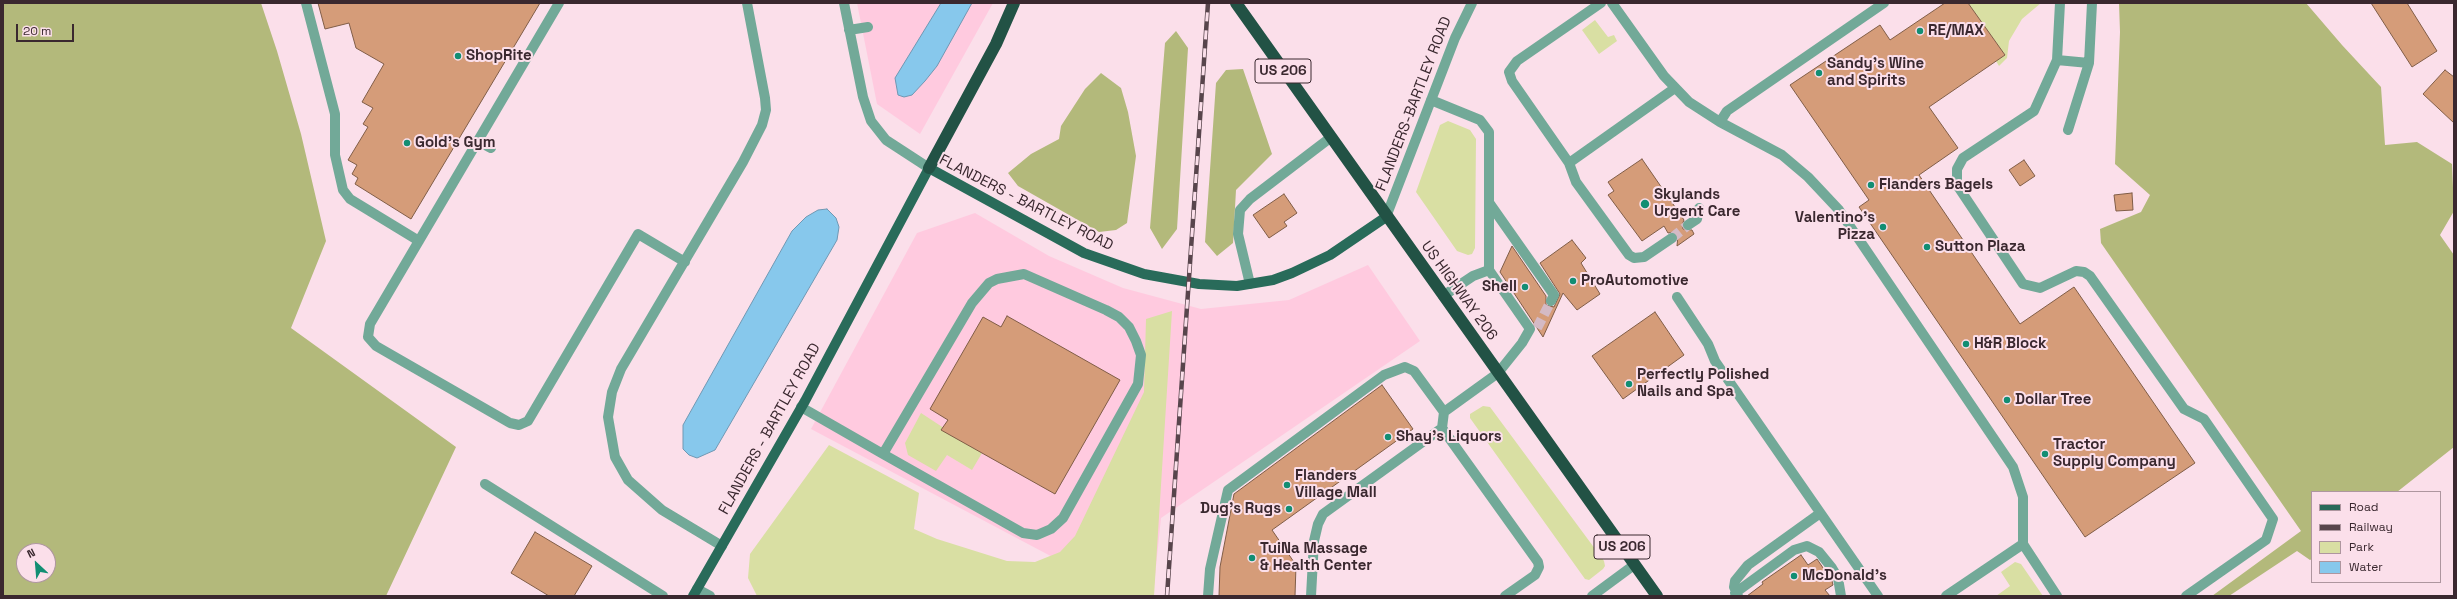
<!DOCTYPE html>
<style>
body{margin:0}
#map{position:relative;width:2457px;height:599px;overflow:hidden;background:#fbdfea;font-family:"Space Grotesk",sans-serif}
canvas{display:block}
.frame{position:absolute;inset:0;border:4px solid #3a282f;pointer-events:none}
.legend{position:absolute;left:2311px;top:491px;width:130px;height:92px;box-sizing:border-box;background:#fbdfea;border:1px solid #ae969f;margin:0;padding:5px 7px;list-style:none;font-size:12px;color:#3a282f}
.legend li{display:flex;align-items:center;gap:8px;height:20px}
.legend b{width:20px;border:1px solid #ae969f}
.north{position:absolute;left:16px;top:543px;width:40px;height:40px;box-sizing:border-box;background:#fbdfea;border:1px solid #ae969f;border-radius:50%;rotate:334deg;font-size:11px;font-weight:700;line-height:16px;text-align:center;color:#3a282f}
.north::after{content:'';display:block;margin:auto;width:14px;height:18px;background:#128e73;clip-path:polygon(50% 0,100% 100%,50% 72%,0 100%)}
.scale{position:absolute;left:16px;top:24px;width:58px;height:18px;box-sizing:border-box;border:2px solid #3a282f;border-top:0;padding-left:5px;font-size:12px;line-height:14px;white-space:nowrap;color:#3a282f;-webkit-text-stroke:3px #fbdfea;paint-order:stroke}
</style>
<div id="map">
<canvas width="2457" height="599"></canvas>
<div class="frame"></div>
<ul class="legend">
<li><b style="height:5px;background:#296b5a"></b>Road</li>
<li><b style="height:5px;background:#58454c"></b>Railway</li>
<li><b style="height:11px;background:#d9dfa3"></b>Park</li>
<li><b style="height:11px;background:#87c8ec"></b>Water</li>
</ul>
<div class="north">N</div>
<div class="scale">20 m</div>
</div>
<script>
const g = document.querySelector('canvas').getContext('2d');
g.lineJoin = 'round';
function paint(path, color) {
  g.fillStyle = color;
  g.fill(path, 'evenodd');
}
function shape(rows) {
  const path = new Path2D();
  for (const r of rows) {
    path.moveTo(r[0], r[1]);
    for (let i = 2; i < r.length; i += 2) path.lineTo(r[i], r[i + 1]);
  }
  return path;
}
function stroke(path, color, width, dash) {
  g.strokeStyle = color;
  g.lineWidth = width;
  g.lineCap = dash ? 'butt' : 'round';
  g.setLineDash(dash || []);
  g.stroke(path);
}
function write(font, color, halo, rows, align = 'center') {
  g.font = font + ' "Space Grotesk",sans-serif';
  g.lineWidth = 4;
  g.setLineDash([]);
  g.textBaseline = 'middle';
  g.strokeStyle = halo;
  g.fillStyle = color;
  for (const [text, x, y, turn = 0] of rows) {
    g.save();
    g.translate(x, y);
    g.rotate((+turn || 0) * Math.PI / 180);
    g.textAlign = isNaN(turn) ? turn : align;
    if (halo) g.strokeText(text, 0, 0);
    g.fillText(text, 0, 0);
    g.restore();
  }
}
const built = shape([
 [857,3,993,3,920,134,877,104],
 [975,213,1049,256,1123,288,1201,309,1289,300,1368,265,1420,341,1161,518,1153,596,1126,596,811,429,917,233]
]);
const green = shape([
 [1968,3,2041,3,2022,19,2009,41,2007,58,1999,66,1996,61,2005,55],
 [1595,20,1608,37,1614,35,1617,41,1599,54,1582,30],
 [1448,121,1470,130,1476,139,1475,248,1472,254,1468,255,1457,251,1416,192,1440,125],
 [1172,311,1154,596,757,596,748,578,750,554,829,445,919,493,914,529,937,539,1007,561,1035,562,1060,552,1075,536,1144,392,1146,319],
 [1483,406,1490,407,1604,561,1605,566,1603,569,1589,580,1585,579,1470,418,1470,414],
 [921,413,982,453,972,470,947,455,936,471,908,455,905,443],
 [2015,562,2021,564,2043,596,1996,596,2010,586,2001,572]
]);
const forest = shape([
 [3,3,261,3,277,51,301,134,326,241,291,328,456,447,386,596,3,596],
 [24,551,48,551,48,575,24,575],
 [2119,3,2306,3,2342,45,2381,87,2385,145,2417,142,2452,164,2454,211,2440,235,2454,255,2454,447,2397,492,2312,492,2312,559,2310,560,2297,551,2229,596,2212,596,2301,531,2101,243,2100,229,2141,212,2150,195,2115,164,2120,32],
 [1176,31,1188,48,1177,229,1162,249,1150,228,1165,43],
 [1243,69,1272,154,1236,190,1233,243,1217,256,1205,242,1216,83,1226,70],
 [1101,73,1121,88,1128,112,1136,156,1127,223,1116,230,1099,232,1018,186,1008,173,1031,154,1059,139,1061,126,1085,89]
]);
const water = shape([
 [941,3,972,3,937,66,925,81,912,95,904,97,898,95,895,78,941,3],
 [827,209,836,218,839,227,837,240,715,450,697,458,689,455,683,449,683,425,792,231,806,217,818,210,827,209]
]);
const building = shape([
 [318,3,540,3,411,219,355,184,358,178,352,174,357,165,348,160,368,127,363,124,373,108,362,102,384,64,356,48,349,23,325,29,318,3],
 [1945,3,1968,3,2005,55,1929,107,1958,148,1919,175,2020,324,2074,287,2195,463,2085,537,1859,207,1869,200,1790,85,1880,25,1890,40,1945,3],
 [2371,3,2407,3,2437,51,2412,67,2371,3],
 [2445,70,2454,77,2454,123,2423,94,2445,70],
 [1642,159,1684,220,1682,225,1683,229,1692,230,1694,234,1677,246,1678,235,1674,232,1668,233,1664,226,1642,241,1608,195,1614,191,1608,182,1642,159],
 [2024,160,2035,176,2020,186,2009,170,2024,160],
 [2132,193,2133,210,2116,211,2114,195,2132,193],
 [1284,194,1297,213,1284,222,1287,226,1269,238,1253,215,1284,194],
 [1572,240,1586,258,1581,263,1600,294,1577,310,1563,293,1543,337,1500,272,1512,246,1546,296,1546,305,1554,307,1560,294,1540,263,1572,240],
 [1655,312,1684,355,1623,399,1592,356,1655,312],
 [1007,316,1120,380,1055,494,941,430,948,420,930,409,983,317,1001,327,1007,316],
 [1382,385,1413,429,1272,530,1296,565,1295,596,1219,596,1220,567,1234,494,1382,385],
 [535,532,592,566,574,596,549,596,511,573,535,532],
 [1801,555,1808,565,1817,559,1832,581,1833,585,1825,590,1830,596,1747,596,1763,584,1762,582,1801,555]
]);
const minorTunnel = shape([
 [1672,238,1688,225],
 [1537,328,1551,301]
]);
const minor = shape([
 [306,3,335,114,335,155,343,190,350,199,419,241],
 [559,3,370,324,368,337,376,346,510,423,519,425,528,421,638,234,685,262],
 [844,3,863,97,871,121,886,140,929,168],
 [1601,3,1517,61,1509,72,1512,81,1569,163,1675,88],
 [1612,3,1664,76,1689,102,1720,122,1782,155,1808,177,1839,210,2013,467,2023,497,2023,544,2057,596],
 [2060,3,2057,60,2034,111,1963,158,1957,169,1957,185,2023,284,2040,288,2076,271,2084,272,2090,276,2184,409,2204,419,2273,519,2266,540,2186,596],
 [849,30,868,27],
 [2057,60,2089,63],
 [1431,100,1480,120,1489,132,1489,270],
 [1720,122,1727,111,1884,3],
 [2068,130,2089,63,2092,3],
 [478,141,491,148],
 [1569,163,1576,182,1629,255,1634,258,1644,257,1672,238],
 [1490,204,1554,295,1551,301],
 [1386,217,1455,38,1472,3],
 [1688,225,1697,219,1699,208],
 [1250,284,1238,234,1240,210,1250,199,1330,138],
 [1443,296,1473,276,1489,270,1530,329,1522,343,1498,373,1444,412],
 [1677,297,1708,344,1715,361,1878,596],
 [801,407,883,454,1023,533,1037,535,1051,529,1063,518,1138,384,1141,355,1136,341,1129,327,1119,317,1106,310,1024,274,997,279,989,283,972,303,883,454],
 [485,484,663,596],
 [722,546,662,510,628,480,615,457,608,417,612,392,621,369,743,162,762,125,766,110,765,98,747,3],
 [697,589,710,596],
 [1735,593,1794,550,1807,546,1819,552,1832,568,1838,578,1841,596],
 [1208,596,1210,569,1228,490,1384,375,1405,367,1414,371,1444,412,1442,428,1538,562,1539,567,1535,575,1505,596],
 [1311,596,1314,541,1318,524,1323,514,1442,428],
 [1592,596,1634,565],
 [1738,596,1734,587,1735,581,1748,565,1819,514],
 [1946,596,2023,544]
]);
const major = shape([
 [693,596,805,401,929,168,1084,253,1144,274,1199,284,1237,286,1273,280,1292,273,1330,255,1386,217]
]);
const highway = shape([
 [1236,3,1657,596],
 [929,168,996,44,1014,3]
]);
const rail = shape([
 [1167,596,1208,3]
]);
const markers = [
 [1920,31,4,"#128e73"],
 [458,56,4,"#128e73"],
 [1819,73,4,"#128e73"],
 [407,143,4,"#128e73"],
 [1871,185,4,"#128e73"],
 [1645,204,5,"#128e73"],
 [1883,227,4,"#128e73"],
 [1927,247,4,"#128e73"],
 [1573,281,4,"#128e73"],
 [1525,287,4,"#128e73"],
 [1966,344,4,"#128e73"],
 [1629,384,4,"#128e73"],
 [2007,400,4,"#128e73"],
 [1388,437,4,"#128e73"],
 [2045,454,4,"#128e73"],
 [1287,485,4,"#128e73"],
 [1289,509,4,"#128e73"],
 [1252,558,4,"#128e73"],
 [1794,576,4,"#128e73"]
];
const shields = [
 [1283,71,56],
 [1622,547,56]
];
const shieldNames = [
 ["US 206",1283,71],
 ["US 206",1622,547]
];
const poiNames = [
 ["RE/MAX",1928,31],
 ["ShopRite",466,56],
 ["Sandy's Wine",1827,64],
 ["and Spirits",1827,81],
 ["Gold's Gym",415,143],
 ["Flanders Bagels",1879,185],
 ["Skylands",1654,195],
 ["Urgent Care",1654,212],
 ["Valentino's",1875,218,"right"],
 ["Pizza",1875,235,"right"],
 ["Sutton Plaza",1935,247],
 ["ProAutomotive",1581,281],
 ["Shell",1517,287,"right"],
 ["H&R Block",1974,344],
 ["Perfectly Polished",1637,375],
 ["Nails and Spa",1637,392],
 ["Dollar Tree",2015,400],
 ["Shay's Liquors",1396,437],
 ["Tractor",2053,445],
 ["Supply Company",2053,462],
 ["Flanders",1295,476],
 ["Village Mall",1295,493],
 ["Dug's Rugs",1281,509,"right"],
 ["TuiNa Massage",1260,549],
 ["& Health Center",1260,566],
 ["McDonald's",1802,576]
];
const streetNames = [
 ["FLANDERS-BARTLEY ROAD",1414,104,-69],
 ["FLANDERS - BARTLEY ROAD",1026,203,27],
 ["US HIGHWAY 206",1459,291,54],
 ["FLANDERS - BARTLEY ROAD",770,429,-61]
];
paint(built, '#ffcadf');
paint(green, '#d9dfa3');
paint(forest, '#b3b97b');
paint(water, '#87c8ec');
stroke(water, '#7098b3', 1);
paint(building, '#d59c79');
stroke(building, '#805d47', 1);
stroke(minorTunnel, '#d4bac5', 10, [10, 5]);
stroke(minor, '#72a998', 10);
stroke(major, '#296b5a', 10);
stroke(highway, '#225245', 12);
stroke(rail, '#58454c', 4.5);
stroke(rail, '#fbdfea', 3, [9]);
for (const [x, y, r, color] of markers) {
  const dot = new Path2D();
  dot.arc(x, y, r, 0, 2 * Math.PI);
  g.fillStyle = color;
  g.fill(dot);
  stroke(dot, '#fbdfea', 1.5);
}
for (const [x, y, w] of shields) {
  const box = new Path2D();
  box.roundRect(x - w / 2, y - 12, w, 24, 3);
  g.fillStyle = '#fbdfea';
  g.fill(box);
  stroke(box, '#3a282f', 1);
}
write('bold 14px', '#3a282f', null, shieldNames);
write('bold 15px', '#3a282f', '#fbdfea', poiNames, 'left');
write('15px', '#3a282f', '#fbdfea', streetNames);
</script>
